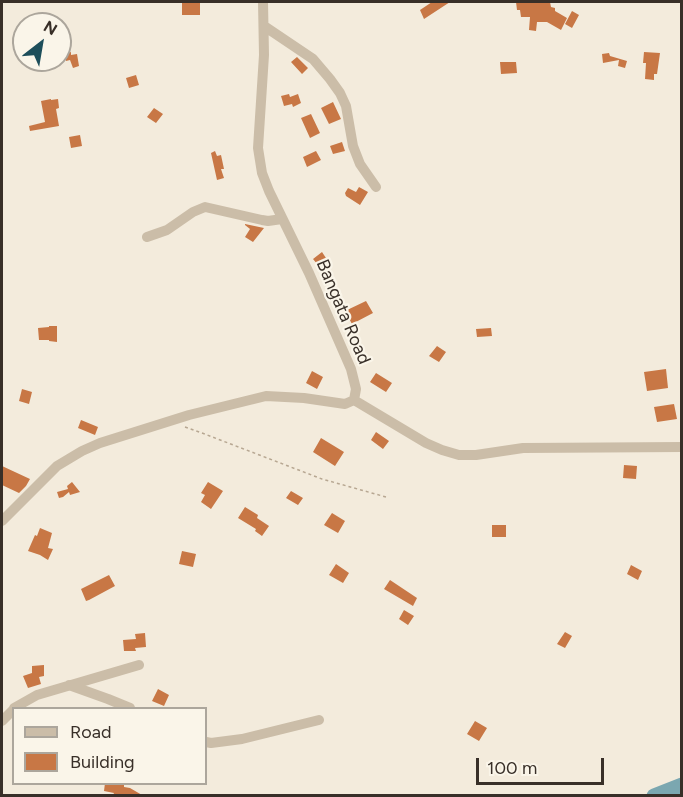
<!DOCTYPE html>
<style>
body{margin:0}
#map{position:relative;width:683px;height:797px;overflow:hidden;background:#f3ebdc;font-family:Figtree,sans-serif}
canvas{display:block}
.frame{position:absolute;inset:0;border:3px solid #382f28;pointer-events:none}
.legend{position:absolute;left:12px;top:707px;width:195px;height:78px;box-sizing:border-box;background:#faf5e9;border:2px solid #aca69c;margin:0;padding:8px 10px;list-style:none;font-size:18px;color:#382f28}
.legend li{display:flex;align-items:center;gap:12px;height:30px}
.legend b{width:30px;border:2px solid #aca69c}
.north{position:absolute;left:12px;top:12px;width:60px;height:60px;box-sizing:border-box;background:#faf5e9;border:2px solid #aca69c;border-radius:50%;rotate:31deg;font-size:16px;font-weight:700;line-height:24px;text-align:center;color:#382f28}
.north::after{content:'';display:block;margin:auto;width:21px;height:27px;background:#1d4e5a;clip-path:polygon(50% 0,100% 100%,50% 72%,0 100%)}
.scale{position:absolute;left:476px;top:758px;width:128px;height:27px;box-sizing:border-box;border:3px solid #382f28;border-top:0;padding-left:8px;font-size:18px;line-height:21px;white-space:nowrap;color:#382f28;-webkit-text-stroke:4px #faf5e9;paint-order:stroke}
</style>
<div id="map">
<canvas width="683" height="797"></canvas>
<div class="frame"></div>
<ul class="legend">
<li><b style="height:8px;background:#cbbda8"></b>Road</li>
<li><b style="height:16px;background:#c87745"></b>Building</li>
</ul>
<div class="north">N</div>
<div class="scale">100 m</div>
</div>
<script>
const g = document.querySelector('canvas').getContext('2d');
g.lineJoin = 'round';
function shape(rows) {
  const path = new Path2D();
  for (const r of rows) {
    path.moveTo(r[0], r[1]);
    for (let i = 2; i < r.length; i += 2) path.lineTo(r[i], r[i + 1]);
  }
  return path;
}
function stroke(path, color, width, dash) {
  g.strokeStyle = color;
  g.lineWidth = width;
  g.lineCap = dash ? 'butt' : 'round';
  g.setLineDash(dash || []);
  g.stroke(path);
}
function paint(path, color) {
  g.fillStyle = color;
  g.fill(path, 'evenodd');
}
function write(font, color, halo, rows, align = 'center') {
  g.font = font + ' Figtree,sans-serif';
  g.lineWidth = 4.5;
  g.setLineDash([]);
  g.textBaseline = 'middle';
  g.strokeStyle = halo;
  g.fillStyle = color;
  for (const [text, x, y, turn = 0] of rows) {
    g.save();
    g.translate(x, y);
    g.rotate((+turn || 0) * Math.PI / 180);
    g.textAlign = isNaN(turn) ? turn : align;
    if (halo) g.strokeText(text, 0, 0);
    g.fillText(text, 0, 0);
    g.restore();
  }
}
const river = shape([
 [654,796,682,785]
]);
const building = shape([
 [432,2,450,2,424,19,420,10],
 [516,2,550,2,551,7,555,8,555,11,567,18,561,30,547,22,537,22,536,31,529,30,530,17,521,17,520,10,517,10],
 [182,3,200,3,200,15,182,15],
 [572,11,579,15,572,28,565,24],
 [71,52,71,55,77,54,79,66,73,68,70,60,66,61,64,54],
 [644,52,660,53,657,74,654,74,654,80,645,79,646,63,643,63],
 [609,53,610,56,627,61,625,68,618,66,619,60,603,63,602,54],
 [297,57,308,68,302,74,291,62],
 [500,62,516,62,517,73,501,74],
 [136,75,139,85,129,88,126,78],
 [289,94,290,97,298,94,301,103,293,107,292,104,284,106,281,96],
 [51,99,51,100,58,99,59,108,56,109,59,126,30,131,29,126,45,122,41,101],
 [333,102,341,119,329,124,321,108],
 [154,108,163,114,156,123,147,117],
 [311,114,320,133,310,138,301,118],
 [80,135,82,146,71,148,69,137],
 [342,142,345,151,333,154,330,146],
 [215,151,217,156,221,155,224,169,221,169,224,178,217,180,211,153],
 [316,151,321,160,307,167,303,157],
 [359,187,368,192,360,205,346,196,345,193,348,188,356,192],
 [245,224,264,228,253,242,245,237,250,229,245,225],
 [322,252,330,264,322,270,313,259],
 [366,301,373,313,352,324,345,311],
 [49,326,57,326,57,342,49,341,49,340,39,340,38,328,49,327],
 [491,328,492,336,477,337,476,329],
 [437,346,446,352,439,362,429,356],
 [666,369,668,388,647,391,644,372],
 [312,371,323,377,317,389,306,383],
 [376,373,392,383,386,392,370,382],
 [22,389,32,392,29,404,19,401],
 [674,404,677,419,657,422,654,407],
 [81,420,98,427,95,435,78,428],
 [376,432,389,441,383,449,371,440],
 [321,438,344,452,335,466,313,452],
 [624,465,637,466,636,479,623,478],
 [2,466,30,479,26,486,19,493,2,485],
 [72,482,80,492,70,495,69,492,63,497,59,498,57,492,68,489,67,486],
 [208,482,223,491,211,509,201,502,205,495,201,493],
 [291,491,303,498,298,505,286,498],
 [245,507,258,515,257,518,269,526,262,536,255,531,256,529,238,518],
 [332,513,345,521,338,533,324,525],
 [492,525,506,525,506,537,492,537],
 [40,528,52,533,48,548,53,549,48,560,40,555,28,551,35,535,37,536],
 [182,551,196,554,193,567,179,564],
 [336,564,349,573,343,583,329,575],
 [631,565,642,571,638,580,627,574],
 [109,575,115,586,89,600,86,601,81,589],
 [390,580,417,598,413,606,384,589],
 [404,610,414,616,408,625,399,619],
 [565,632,572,636,565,648,557,644],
 [145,633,146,647,135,648,136,651,124,651,123,640,136,639,135,634],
 [44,665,44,676,39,677,41,684,28,688,23,676,32,673,32,666],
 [158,689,169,695,164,706,152,701],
 [475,721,487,728,479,741,467,734],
 [105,783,124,783,124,787,130,788,142,795,113,795,114,793,104,791]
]);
const path = shape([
 [185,427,202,433,322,479,386,497]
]);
const minor = shape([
 [264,26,313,59,330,79,340,93,346,106,353,146,360,164,376,187],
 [147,237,167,230,193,212,205,207,262,220,268,221,282,219],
 [354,400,426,443,442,450,459,455,476,455,523,448,682,447],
 [2,521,57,466,82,451,100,443,189,415,266,396,304,398,345,404,354,400,356,389,351,369,309,273,269,191,262,173,258,148,264,55,263,2],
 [69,685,108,699,130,708],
 [14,708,37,695,139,665],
 [2,721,14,709],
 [206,742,211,743,242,739,319,720]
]);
const streetNames = [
 ["Bangata Road",343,312,67]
];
stroke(river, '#7ba7b0', 15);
paint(building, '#c87745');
stroke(path, '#b7a792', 1.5, [3, 3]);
stroke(minor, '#cbbda8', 10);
write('18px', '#382f28', '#faf5e9', streetNames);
</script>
